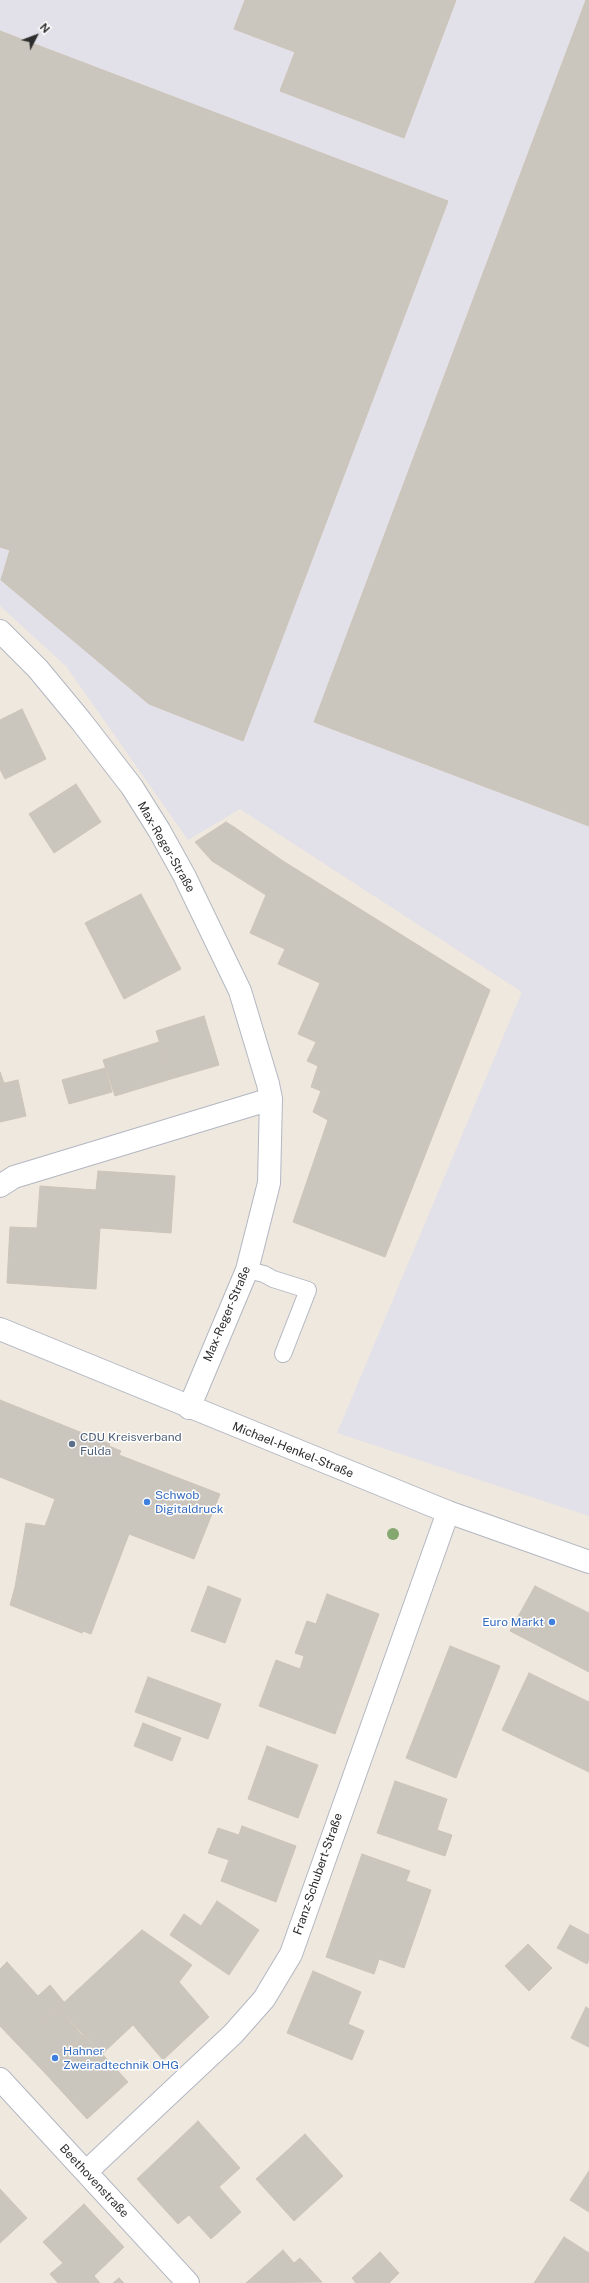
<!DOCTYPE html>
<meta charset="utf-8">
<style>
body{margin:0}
#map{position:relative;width:589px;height:2283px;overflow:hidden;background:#efe8df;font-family:"Public Sans",sans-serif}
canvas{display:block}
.north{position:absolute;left:16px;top:16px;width:40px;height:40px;-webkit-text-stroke:3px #fff;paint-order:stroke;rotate:48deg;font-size:11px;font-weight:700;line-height:16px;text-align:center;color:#2d2d2d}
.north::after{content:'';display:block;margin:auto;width:14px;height:18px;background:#2d2d2d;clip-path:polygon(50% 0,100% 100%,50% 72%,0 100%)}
</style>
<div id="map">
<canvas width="589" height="2283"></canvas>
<div class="north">N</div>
</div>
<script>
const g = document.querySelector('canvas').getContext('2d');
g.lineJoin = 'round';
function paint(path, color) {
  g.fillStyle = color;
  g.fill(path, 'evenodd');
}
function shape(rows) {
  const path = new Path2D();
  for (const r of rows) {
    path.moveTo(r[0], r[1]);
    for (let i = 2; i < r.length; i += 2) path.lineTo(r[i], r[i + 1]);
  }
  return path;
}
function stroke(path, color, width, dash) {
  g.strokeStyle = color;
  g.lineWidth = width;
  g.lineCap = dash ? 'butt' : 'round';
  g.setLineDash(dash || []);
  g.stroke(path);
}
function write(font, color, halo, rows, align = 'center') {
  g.font = font + ' "Public Sans",sans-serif';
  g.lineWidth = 3;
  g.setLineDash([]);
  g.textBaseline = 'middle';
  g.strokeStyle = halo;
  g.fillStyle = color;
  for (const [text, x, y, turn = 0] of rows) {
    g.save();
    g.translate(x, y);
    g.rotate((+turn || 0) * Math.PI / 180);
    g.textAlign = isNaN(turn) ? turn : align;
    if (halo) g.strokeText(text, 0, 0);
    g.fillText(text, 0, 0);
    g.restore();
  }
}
const industrial = shape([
 [0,0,589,0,589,1516,337,1433,522,992,240,809,188,840,66,666,0,606]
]);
const building = shape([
 [245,0,456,0,404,138,280,91,295,52,234,29,245,0],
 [586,0,589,0,589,826,314,722,586,0],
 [0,31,448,201,243,741,149,704,1,580,10,550,0,547,0,31],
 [22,709,46,759,5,779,0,769,0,720,22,709],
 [76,784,101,822,54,853,29,814,76,784],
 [226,822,234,827,212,861,195,842,226,822],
 [234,827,283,861,266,895,212,861,234,827],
 [283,861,490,990,385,1257,293,1222,328,1120,313,1112,321,1091,311,1087,318,1066,307,1061,316,1042,298,1034,320,983,278,964,285,949,250,933,266,895,283,861],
 [141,894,181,969,124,999,85,923,141,894],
 [204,1016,219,1065,171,1079,156,1031,204,1016],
 [159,1042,171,1079,115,1096,103,1060,159,1042],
 [105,1068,112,1092,69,1104,62,1080,105,1068],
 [0,1072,4,1083,0,1084,0,1072],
 [18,1080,26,1116,0,1122,0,1084,18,1080],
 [98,1171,175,1176,171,1233,100,1228,96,1289,7,1283,10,1227,37,1228,40,1186,96,1190,98,1171],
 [0,1400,110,1444,109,1446,121,1451,119,1455,220,1494,194,1559,129,1534,91,1634,83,1631,82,1633,10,1605,15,1587,26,1523,45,1526,55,1499,0,1477,0,1400],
 [208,1586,241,1599,225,1643,191,1631,208,1586],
 [535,1586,589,1613,589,1672,510,1631,535,1586],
 [327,1594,379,1614,335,1734,259,1706,276,1660,300,1669,304,1656,295,1653,307,1621,316,1624,327,1594],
 [450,1646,500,1666,456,1778,406,1758,450,1646],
 [529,1673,589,1702,589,1772,502,1730,529,1673],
 [148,1677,221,1704,208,1739,135,1712,148,1677],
 [143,1723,181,1738,172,1761,134,1746,143,1723],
 [267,1746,318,1765,298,1818,248,1799,267,1746],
 [395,1781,447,1799,437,1830,452,1835,445,1856,377,1833,395,1781],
 [242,1826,296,1846,276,1902,221,1881,229,1860,208,1853,218,1828,239,1835,242,1826],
 [362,1854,410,1871,406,1881,431,1890,404,1968,379,1959,374,1974,326,1957,362,1854],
 [217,1901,259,1930,229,1975,170,1935,184,1914,201,1926,217,1901],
 [570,1925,589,1935,589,1960,587,1964,557,1948,570,1925],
 [142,1930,192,1965,179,1982,102,2054,58,2008,142,1930],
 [528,1944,552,1968,529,1991,505,1966,528,1944],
 [7,1962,38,1996,50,1985,64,2002,18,2045,0,2026,0,1969,7,1962],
 [313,1971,361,1992,348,2024,364,2031,352,2060,287,2033,313,1971],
 [179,1982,209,2017,163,2060,133,2025,179,1982],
 [586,2007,589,2009,589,2047,571,2038,586,2007],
 [58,2008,83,2036,44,2072,18,2045,58,2008],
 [84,2034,128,2082,87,2119,44,2072,84,2034],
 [198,2121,240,2168,219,2187,241,2212,211,2239,189,2215,178,2224,137,2179,198,2121],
 [305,2134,343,2176,294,2221,256,2179,305,2134],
 [589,2171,589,2212,570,2200,589,2171],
 [0,2189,27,2218,0,2243,0,2189],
 [84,2204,124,2247,94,2276,100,2283,58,2283,50,2274,63,2263,43,2242,84,2204],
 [564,2237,589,2253,589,2283,534,2283,564,2237],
 [283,2250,294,2263,300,2258,322,2282,246,2283,283,2250],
 [380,2252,399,2273,389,2283,356,2283,352,2278,380,2252],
 [119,2278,124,2283,113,2283,119,2278]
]);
const service = shape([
 [247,1270,264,1274,273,1279,308,1290,283,1354]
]);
const minor = shape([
 [0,631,38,669,81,721,132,787,159,830,184,875,240,991,268,1084,271,1099,269,1183,247,1270,189,1408],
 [0,1186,14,1177,271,1099],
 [0,2079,188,2283],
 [86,2172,233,2034,264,1999,291,1954,448,1512]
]);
const secondary = shape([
 [0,1329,448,1512,589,1562]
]);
const trees = [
 [393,1534]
];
const markers = [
 [72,1444,4,"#5c6f8a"],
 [147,1502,4,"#3f7fe0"],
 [552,1622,4,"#3f7fe0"],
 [55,2058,4,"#3f7fe0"]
];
const streetNames = [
 ["Max-Reger-Straße",166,847,60],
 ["Max-Reger-Straße",227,1314,-67],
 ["Michael-Henkel-Straße",293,1450,22],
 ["Franz-Schubert-Straße",318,1874,-71],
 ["Beethovenstraße",94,2181,47]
];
const serviceNames = [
 ["CDU Kreisverband",80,1437],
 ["Fulda",80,1451]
];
const shopNames = [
 ["Schwob",155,1495],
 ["Digitaldruck",155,1509],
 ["Euro Markt",544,1622,"right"],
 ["Hahner",63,2051],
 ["Zweiradtechnik OHG",63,2065]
];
paint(industrial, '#e2e0e8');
paint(building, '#cbc6bd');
stroke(building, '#ccc4b8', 1);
stroke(service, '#b3b7c2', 18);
stroke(minor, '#b3b7c2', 24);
stroke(secondary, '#b3b7c2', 24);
stroke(service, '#fff', 16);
stroke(minor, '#fff', 22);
stroke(secondary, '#fff', 22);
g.fillStyle = '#85a770';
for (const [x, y] of trees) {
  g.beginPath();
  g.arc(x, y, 6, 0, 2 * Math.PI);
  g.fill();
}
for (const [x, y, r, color] of markers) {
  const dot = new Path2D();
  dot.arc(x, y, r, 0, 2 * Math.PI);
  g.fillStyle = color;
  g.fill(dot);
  stroke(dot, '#fff', 1.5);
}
write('12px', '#2d2d2d', '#fff', streetNames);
write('12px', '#4e5e75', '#fff', serviceNames, 'left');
write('12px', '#366cbe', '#fff', shopNames, 'left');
</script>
